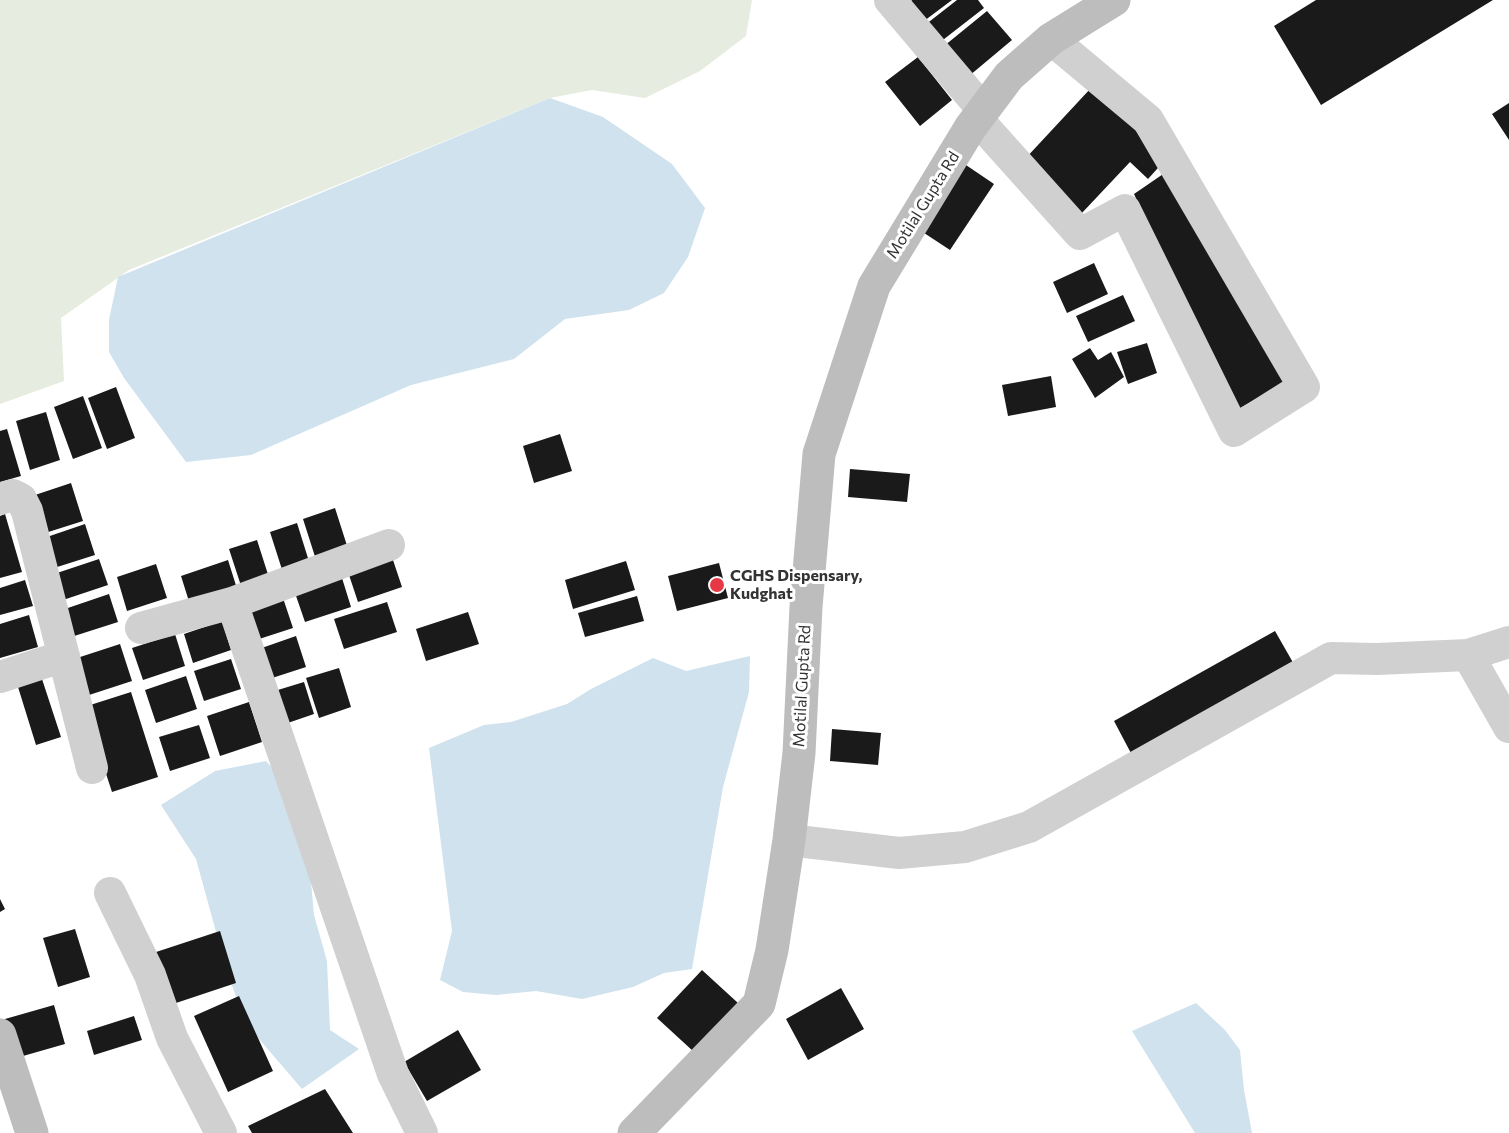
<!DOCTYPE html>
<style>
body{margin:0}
canvas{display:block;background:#fff}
</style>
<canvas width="1509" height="1133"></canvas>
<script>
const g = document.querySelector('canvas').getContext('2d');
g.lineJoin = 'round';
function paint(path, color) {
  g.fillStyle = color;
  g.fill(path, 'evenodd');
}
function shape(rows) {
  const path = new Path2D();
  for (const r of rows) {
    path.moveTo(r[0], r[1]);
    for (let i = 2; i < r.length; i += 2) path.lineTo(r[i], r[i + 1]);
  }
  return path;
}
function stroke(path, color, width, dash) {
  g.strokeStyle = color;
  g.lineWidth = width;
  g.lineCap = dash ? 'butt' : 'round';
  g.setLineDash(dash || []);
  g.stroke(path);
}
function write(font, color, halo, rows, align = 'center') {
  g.font = font + ' Commissioner,sans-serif';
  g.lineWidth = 6;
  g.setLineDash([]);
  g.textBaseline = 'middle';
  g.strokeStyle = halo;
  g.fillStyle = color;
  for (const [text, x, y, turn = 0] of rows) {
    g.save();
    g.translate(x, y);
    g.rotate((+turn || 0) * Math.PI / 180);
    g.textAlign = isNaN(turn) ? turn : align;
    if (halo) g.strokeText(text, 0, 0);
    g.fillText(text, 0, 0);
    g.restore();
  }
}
const green = shape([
 [0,0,752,0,746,36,700,71,645,98,592,90,550,98,129,270,61,318,64,381,0,404]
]);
const water = shape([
 [550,98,603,117,672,164,705,208,688,257,664,293,629,310,565,319,514,359,411,385,251,455,186,462,124,378,109,352,109,320,118,277],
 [750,656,749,692,723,787,692,969,664,973,633,987,582,999,536,991,496,995,463,992,440,980,452,931,429,748,484,725,511,722,567,704,591,689,653,658,686,671],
 [266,761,291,788,310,871,314,915,327,961,330,1030,359,1049,302,1089,259,1039,238,1002,227,972,196,859,161,805,215,771],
 [1196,1003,1225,1030,1240,1050,1244,1090,1252,1133,1195,1133,1132,1031]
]);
const building = shape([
 [912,0,952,0,924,21,910,2],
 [957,0,978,0,984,8,939,43,925,25],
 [1316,0,1493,0,1321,105,1274,26],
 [987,11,1012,40,969,76,944,46],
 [918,57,952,100,920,126,885,82],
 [1091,88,1166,159,1148,179,1130,162,1081,214,1024,160],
 [1509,103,1509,140,1492,114],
 [963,163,994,184,950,250,918,229],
 [1169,170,1288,381,1233,412,1134,194],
 [1094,263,1108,294,1067,313,1053,282],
 [1123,295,1135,321,1088,342,1076,316],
 [1147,343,1157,373,1128,384,1117,352],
 [1090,348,1098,360,1111,352,1124,377,1095,398,1072,359],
 [1051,376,1056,407,1008,416,1002,385],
 [116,387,135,438,107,449,88,398],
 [83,396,102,448,73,459,54,407],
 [46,412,60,460,30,470,16,421],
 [7,429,21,476,0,482,0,431],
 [560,434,572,471,534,483,523,446],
 [850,469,910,474,907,502,848,497],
 [71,483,83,521,42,534,29,497],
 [335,508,350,555,318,566,303,519],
 [5,514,22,572,0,578,0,516],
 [297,523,312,571,285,579,270,532],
 [85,524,95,555,54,568,44,538],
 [257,540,272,587,244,595,229,549],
 [392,557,402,587,358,602,348,572],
 [99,559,108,585,60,601,51,575],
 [228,560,239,595,192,611,181,576],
 [626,561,635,590,573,609,565,580],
 [719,563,728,598,677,611,668,576],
 [156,564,167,598,127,611,117,577],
 [342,578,351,607,305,622,295,593],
 [25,580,33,606,0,615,0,588],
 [109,594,118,622,68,638,59,611],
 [282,595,293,628,253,641,243,608],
 [637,596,644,621,585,637,578,613],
 [387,602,397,632,344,649,334,619],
 [468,612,479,644,426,661,416,629],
 [29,615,38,647,0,658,0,624],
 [222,621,231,650,193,663,184,634],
 [1275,631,1295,666,1133,757,1114,721],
 [175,634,185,666,143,680,132,648],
 [296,636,306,667,266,680,256,650],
 [120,644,132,681,86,696,74,659],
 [231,659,241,689,204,701,194,671],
 [339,668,351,707,319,718,306,678],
 [186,676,197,709,156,723,145,690],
 [42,679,61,737,36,745,18,687],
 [304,682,314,714,279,726,268,693],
 [131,692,158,777,112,792,84,707],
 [249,702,262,742,220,756,207,716],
 [199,725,210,758,170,771,159,737],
 [832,729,881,733,878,765,830,761],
 [0,899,5,909,0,912],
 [75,929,90,977,58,987,43,938],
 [220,931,236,983,167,1006,150,954],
 [702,970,738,1003,694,1052,657,1018],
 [841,988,864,1029,808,1060,786,1019],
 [239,996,273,1071,228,1092,194,1016],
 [54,1005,65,1044,16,1058,5,1019],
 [134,1016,142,1040,94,1055,87,1031],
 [458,1030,481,1070,427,1101,404,1062],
 [325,1089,353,1133,252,1133,248,1126]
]);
const street = shape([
 [890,0,983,110],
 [977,119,1080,234,1125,210,1234,431,1304,387,1148,120,1051,39],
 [0,499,13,495,21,499,27,511,92,768],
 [389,545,232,603,393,1074,422,1133],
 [141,628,232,603],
 [1468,655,1509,642],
 [0,677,64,656],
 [789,840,899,853,965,847,1029,827,1331,658,1377,659,1468,655,1509,727],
 [110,893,150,975,172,1038,221,1133]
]);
const secondary = shape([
 [0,1035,32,1133],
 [634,1133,759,1004,772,950,789,840,799,753,806,607,819,454,874,286,970,128,1009,76,1051,39,1114,0]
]);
const markers = [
 [717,585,8,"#e63946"]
];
const streetNames = [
 ["Motilal Gupta Rd",923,205,-58],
 ["Motilal Gupta Rd",802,686,-87]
];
const poiNames = [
 ["CGHS Dispensary,",730,576],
 ["Kudghat",730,594]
];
paint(green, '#e6ecdf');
paint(water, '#cfe2ee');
paint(building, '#1a1a1a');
stroke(street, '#d0d0d0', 32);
stroke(secondary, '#bdbdbd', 33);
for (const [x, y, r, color] of markers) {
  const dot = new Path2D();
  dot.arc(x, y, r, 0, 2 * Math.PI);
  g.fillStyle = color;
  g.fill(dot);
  stroke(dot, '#fff', 2);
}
write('16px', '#333', '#fff', streetNames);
write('bold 16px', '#333', '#fff', poiNames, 'left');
</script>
